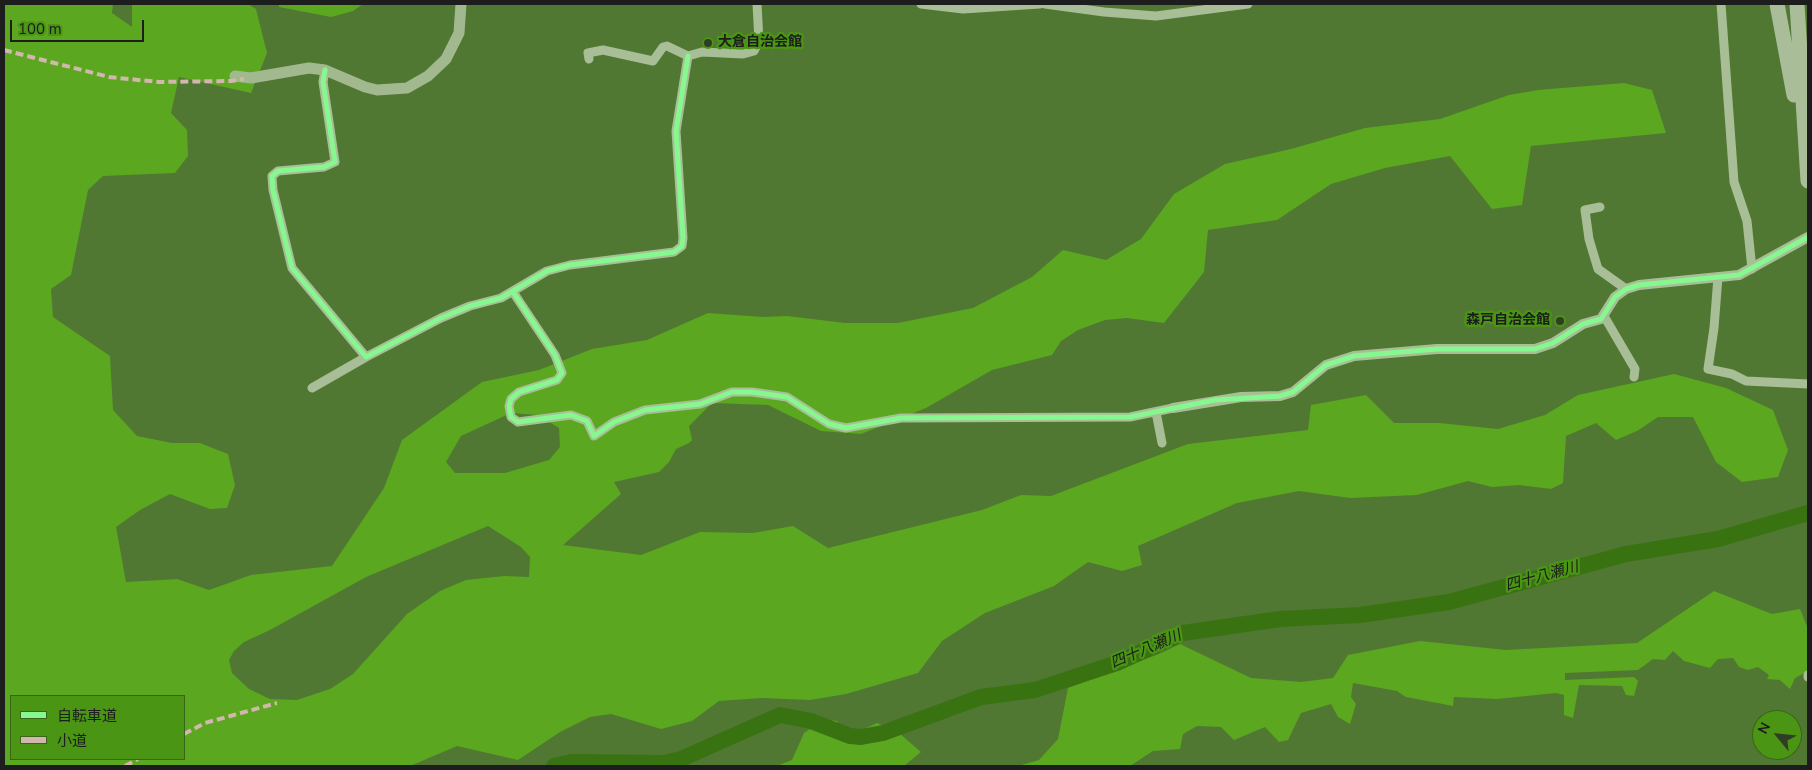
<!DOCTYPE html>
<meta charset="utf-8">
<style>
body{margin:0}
#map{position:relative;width:1812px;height:770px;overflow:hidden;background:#507832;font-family:"Nunito Sans","Noto Sans JP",sans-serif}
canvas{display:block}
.frame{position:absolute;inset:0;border:5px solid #1d1d1d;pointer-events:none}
.legend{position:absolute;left:10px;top:695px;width:175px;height:65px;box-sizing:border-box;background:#4b9515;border:1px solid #396518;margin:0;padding:6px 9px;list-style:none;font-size:15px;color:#1d1d1d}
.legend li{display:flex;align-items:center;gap:10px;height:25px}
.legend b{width:25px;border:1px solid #396518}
.north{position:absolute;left:1752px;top:710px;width:50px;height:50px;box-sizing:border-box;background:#4b9515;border:1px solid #396518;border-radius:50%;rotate:298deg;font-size:14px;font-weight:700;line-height:20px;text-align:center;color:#1d1d1d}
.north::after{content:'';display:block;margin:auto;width:18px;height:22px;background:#2f3d24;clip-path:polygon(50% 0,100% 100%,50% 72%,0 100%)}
.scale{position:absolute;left:10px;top:20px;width:134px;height:22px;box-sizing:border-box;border:2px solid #1d1d1d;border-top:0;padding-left:6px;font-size:15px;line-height:18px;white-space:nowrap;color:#1d1d1d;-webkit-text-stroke:4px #4b9515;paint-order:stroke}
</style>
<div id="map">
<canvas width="1812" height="770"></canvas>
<div class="frame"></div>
<ul class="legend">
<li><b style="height:6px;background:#87f88f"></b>自転車道</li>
<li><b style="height:6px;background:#d1b7ad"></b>小道</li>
</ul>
<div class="north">N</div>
<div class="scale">100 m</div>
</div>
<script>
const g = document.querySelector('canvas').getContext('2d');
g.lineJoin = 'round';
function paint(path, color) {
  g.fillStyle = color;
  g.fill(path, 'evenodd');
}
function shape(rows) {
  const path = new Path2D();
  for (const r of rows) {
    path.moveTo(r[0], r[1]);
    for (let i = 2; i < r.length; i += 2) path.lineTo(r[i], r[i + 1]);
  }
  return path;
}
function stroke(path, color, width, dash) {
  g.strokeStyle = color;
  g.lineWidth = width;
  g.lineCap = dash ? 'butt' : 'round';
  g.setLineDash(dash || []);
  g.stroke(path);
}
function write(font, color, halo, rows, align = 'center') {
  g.font = font + ' "Nunito Sans","Noto Sans JP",sans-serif';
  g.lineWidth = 4.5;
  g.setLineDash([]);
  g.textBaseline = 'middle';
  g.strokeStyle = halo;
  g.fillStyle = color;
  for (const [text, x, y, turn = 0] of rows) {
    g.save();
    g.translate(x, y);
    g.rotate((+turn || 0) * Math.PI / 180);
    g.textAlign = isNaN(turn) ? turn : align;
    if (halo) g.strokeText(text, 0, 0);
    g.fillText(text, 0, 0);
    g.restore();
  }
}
const green = shape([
 [4,4,113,4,112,13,132,27,132,4,248,4,256,9,267,53,251,93,179,77,171,113,187,130,188,156,175,173,103,176,88,190,71,275,51,289,53,317,110,356,113,410,137,436,172,443,200,443,228,454,235,485,227,508,210,509,170,494,140,510,116,527,126,582,177,579,209,590,251,575,332,566,384,488,402,440,482,382,539,370,592,349,647,340,708,313,763,317,787,316,845,323,898,323,973,308,1032,277,1063,250,1106,260,1141,239,1174,194,1225,164,1291,149,1365,128,1440,119,1509,95,1538,90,1624,83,1652,90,1666,133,1531,146,1522,205,1492,209,1450,156,1385,168,1331,184,1277,220,1208,230,1204,272,1164,323,1127,318,1105,320,1078,330,1061,341,1052,355,992,370,926,408,861,434,821,431,768,405,712,403,689,426,692,440,689,443,676,449,669,462,659,472,614,482,621,494,563,545,641,555,700,532,753,533,793,526,828,548,982,510,1021,495,1051,496,1188,444,1308,430,1311,405,1366,395,1394,423,1439,423,1498,429,1545,415,1578,395,1674,374,1726,388,1773,410,1788,450,1778,477,1742,482,1716,462,1693,417,1658,417,1637,431,1616,440,1596,423,1566,436,1563,483,1551,489,1519,485,1492,487,1468,481,1417,495,1350,498,1299,491,1237,503,1138,546,1142,565,1122,571,1088,562,1054,586,985,613,942,641,918,673,846,694,810,700,762,698,719,701,692,721,661,729,611,714,590,717,560,732,518,760,457,746,410,766,4,766],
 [511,413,538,415,559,428,560,447,549,460,505,473,455,473,446,462,461,436],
 [488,526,521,547,530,557,529,577,504,576,466,580,440,591,407,614,353,674,330,689,297,700,270,699,249,689,232,673,229,660,234,651,244,642,270,630,366,577],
 [11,696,184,696,184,759,11,759],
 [279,4,363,4,353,11,331,17,279,7],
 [1714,591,1772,614,1800,609,1808,629,1808,671,1795,678,1790,689,1780,680,1767,679,1769,675,1758,667,1748,670,1739,667,1733,658,1718,659,1710,668,1684,661,1673,651,1665,660,1653,659,1638,670,1565,673,1565,680,1634,677,1638,681,1634,696,1626,695,1622,686,1579,685,1573,718,1564,715,1564,695,1556,693,1497,699,1454,697,1453,706,1406,697,1397,691,1353,683,1351,697,1356,704,1350,724,1338,717,1331,704,1301,713,1288,740,1279,742,1265,727,1234,740,1221,727,1197,726,1183,734,1180,749,1153,751,1130,766,1018,766,1039,760,1058,739,1068,688,1159,654,1180,644,1251,678,1301,682,1333,678,1348,655,1420,641,1506,650,1637,643],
 [824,719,837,721,845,738,853,741,864,729,877,723,899,733,921,752,904,766,777,766,792,760,804,733]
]);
const river = shape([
 [554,766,572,762,664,763,681,759,780,715,811,721,850,736,861,737,883,733,981,697,1035,690,1117,663,1183,633,1280,619,1360,615,1449,602,1626,554,1718,539,1808,513]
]);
const minor = shape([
 [921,4,963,9,1040,4],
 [1045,4,1104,12,1156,16,1248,4],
 [1721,4,1734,182,1747,221,1752,269],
 [589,59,588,53,603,50,653,61,663,47,667,46,688,56,702,52,743,54,754,51,759,41,757,4],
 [325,70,323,82,335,162,324,167,278,171,272,176,273,190,292,268,366,357,441,318,470,306,501,298,547,271,570,265,674,252,682,246,683,238,676,131,688,56],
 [1600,207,1585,210,1589,239,1598,269,1626,289],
 [1718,277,1714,328,1708,369,1732,374,1746,381,1808,384],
 [513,292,555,355,562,373,557,380,519,392,511,399,509,406,511,417,518,422,571,415,587,421,594,436,614,422,645,410,700,404,732,392,752,392,787,397,829,424,846,428,901,418,1130,417,1173,408],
 [1604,316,1635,369,1634,377],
 [312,388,366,357],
 [1156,412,1162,443],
 [1808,675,1808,677]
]);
const tertiary = shape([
 [1173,408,1241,397,1280,396,1293,392,1326,365,1354,356,1437,349,1535,349,1553,343,1583,324,1601,319,1615,297,1626,289,1639,285,1739,275,1808,237]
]);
const secondary = shape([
 [235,76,251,78,309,68,325,70,365,87,377,90,407,88,428,76,446,59,459,33,461,4]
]);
const motorway = shape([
 [1777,4,1794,95],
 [1797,4,1808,181]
]);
const quiet = shape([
 [4,50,109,77,159,82,231,81,244,79],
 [184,734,205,723,277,703],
 [125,766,138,759]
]);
const cycleway = shape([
 [325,70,323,82,335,162,324,167,278,171,272,176,273,190,292,268,366,357,441,318,470,306,501,298,547,271,570,265,674,252,682,246,683,238,676,131,688,56],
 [513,292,555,355,562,373,557,380,519,392,511,399,509,406,511,417,518,422,571,415,587,421,594,436,614,422,645,410,700,404,732,392,752,392,787,397,829,424,846,428,901,418,1130,417,1215,400,1280,396,1293,392,1326,365,1354,356,1437,349,1535,349,1553,343,1583,324,1601,319,1615,297,1626,289,1639,285,1739,275,1808,237]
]);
const markers = [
 [708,43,5,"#2f3d24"],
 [1560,321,5,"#2f3d24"]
];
const poiNames = [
 ["大倉自治会館",718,43],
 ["森戸自治会館",1550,321,"right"]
];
const waterNames = [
 ["四十八瀬川",1542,577,-15],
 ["四十八瀬川",1146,650,-23]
];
paint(green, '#5ba720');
stroke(river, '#397211', 16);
stroke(minor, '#a8be97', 9);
stroke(tertiary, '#a8be97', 10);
stroke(secondary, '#a2b990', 11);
stroke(motorway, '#a8bd98', 15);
stroke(quiet, '#d1b7ad', 4, [8, 4]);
stroke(cycleway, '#87f88f', 5);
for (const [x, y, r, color] of markers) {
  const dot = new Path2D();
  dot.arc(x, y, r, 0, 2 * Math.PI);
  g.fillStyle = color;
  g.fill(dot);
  stroke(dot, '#4b9515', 2);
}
write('bold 14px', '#1d1d1d', '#4b9515', poiNames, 'left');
write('italic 15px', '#1b1d19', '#4b9515', waterNames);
</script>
